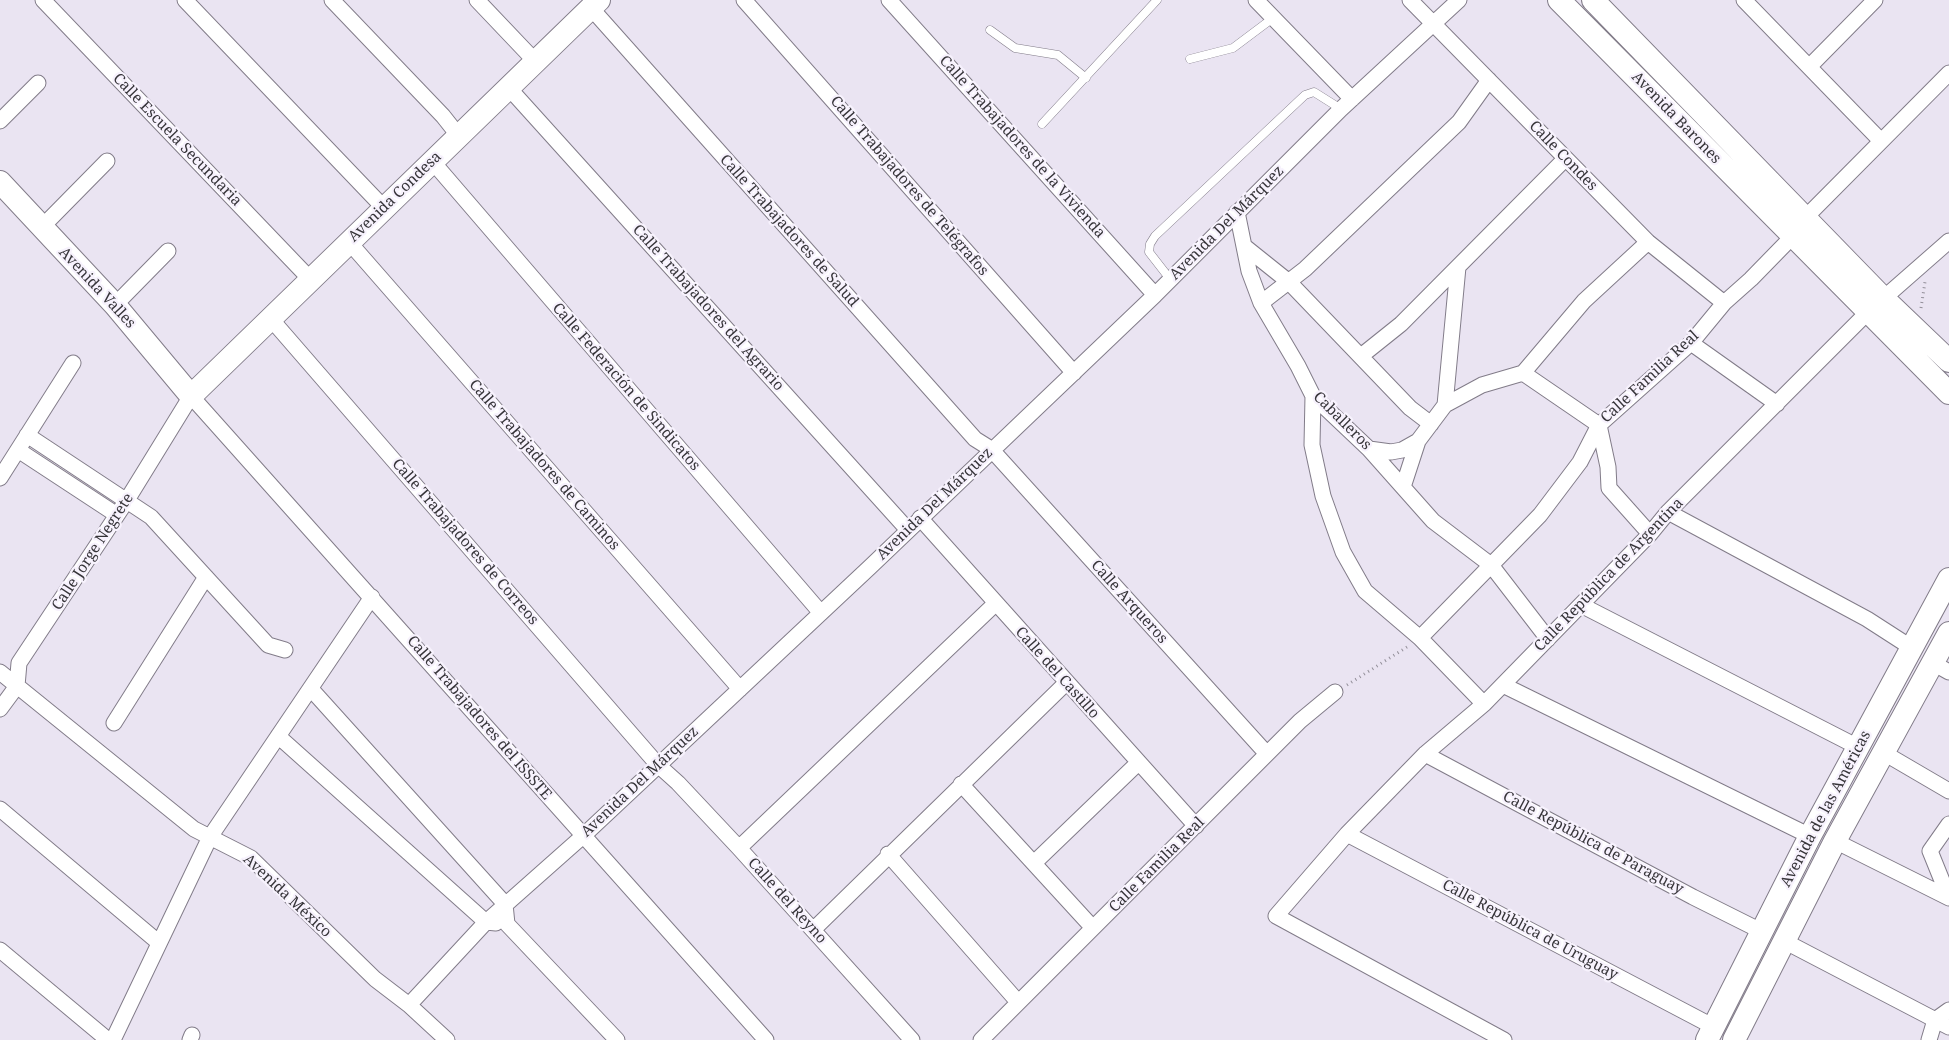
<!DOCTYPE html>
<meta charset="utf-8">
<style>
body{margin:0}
canvas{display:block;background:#eae4f2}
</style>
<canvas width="1949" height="1040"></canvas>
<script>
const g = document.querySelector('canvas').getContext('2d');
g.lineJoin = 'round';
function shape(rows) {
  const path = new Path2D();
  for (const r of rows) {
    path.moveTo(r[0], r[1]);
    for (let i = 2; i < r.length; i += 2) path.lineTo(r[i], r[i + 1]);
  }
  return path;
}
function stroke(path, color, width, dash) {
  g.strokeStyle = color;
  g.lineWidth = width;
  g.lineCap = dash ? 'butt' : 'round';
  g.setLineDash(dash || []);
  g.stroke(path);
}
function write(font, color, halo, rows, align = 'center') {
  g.font = font + ' "Noto Serif",serif';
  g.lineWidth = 4.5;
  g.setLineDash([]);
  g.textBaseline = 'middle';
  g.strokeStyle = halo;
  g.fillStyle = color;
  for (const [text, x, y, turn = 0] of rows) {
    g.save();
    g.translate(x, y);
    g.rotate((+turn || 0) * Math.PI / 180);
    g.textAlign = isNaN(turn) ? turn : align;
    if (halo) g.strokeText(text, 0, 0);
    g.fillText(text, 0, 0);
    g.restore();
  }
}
const path = shape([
 [1921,308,1925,282],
 [1347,685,1407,647]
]);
const lane = shape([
 [990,30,1015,48,1058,55,1086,78],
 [1190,59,1233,48,1273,18],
 [1042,124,1157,0],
 [1170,279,1149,252,1150,244,1155,236,1305,95,1314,92,1341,109]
]);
const street = shape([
 [43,0,311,280],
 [185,0,384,208],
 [332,0,443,116,458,135],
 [477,0,535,61],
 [744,0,1074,373],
 [889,0,1155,295],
 [1256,0,1352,99],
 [1410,0,1648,242,1724,303],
 [1744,0,1881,141],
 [591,8,975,439,991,449,1267,754],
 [1810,66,1875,0],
 [508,87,908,530],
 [0,121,38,83],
 [432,161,821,613],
 [1237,212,1249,271,1261,303,1298,366,1313,396,1369,449,1433,521,1491,565,1548,639],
 [41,228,107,161],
 [349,242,740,689],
 [1244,246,1289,282,1410,408,1431,424],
 [1261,303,1305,269,1459,122,1489,80],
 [115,305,168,251],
 [271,319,658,765,678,783,739,848,912,1040],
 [1691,343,1777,404],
 [1361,356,1401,324,1565,159],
 [1523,373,1599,425,1608,467,1609,488,1650,534],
 [1313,396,1312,445,1323,496,1343,552,1365,591,1420,638,1484,704],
 [1445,405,1458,267],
 [27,435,151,517,268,645,285,650],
 [1369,449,1391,452,1402,450,1418,441,1445,405,1482,385,1523,373,1584,301,1648,242],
 [18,450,117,515],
 [0,478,73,363],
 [1403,487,1418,441],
 [1668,512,1867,619,1912,648],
 [920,518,1196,826],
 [1581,605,1858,747],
 [1420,638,1540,515,1580,462,1599,425,1691,343,1724,303,1751,279,1792,237,1805,218,1949,73],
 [1933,663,1949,672],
 [0,672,194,829,251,858,375,979,409,1005,447,1040],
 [1503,685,1810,836],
 [311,689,505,904,507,924,617,1040],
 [0,709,17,686,19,663,127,500,191,396,766,1040],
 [114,723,206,577],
 [278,736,486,922,496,923],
 [1884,753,1949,791],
 [1425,754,1693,897,1761,931],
 [961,784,1093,928],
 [0,809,158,942],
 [1949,824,1930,851,1949,898],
 [1347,834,1714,1027],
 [1835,841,1949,898],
 [739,848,996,603],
 [888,854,1018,1002],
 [1034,863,1138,763],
 [813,930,1066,683],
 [1784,941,1949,1027],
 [0,950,108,1040],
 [409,1005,486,922,583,836,870,567,1155,295,1341,109,1459,0],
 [113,1040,210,837,372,597],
 [190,1040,192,1035],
 [981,1040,1300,721,1335,692],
 [1504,1040,1276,916,1347,834,1425,754,1484,704,1650,534,1668,512,1868,312,1949,241],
 [1929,1040,1935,1020,1949,1010]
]);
const secondary = shape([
 [1559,0,1949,393],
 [1593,0,1883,298,1949,361],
 [0,182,115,305,191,396,599,0],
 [1707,1040,1810,836,1949,579],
 [1734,1040,1835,841,1949,633]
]);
const streetNames = [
 ["Avenida Barones",1676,118,46],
 ["Calle Escuela Secundaria",177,140,46],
 ["Calle Trabajadores de la Vivienda",1022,147,48],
 ["Calle Condes",1563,156,46],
 ["Calle Trabajadores de Telégrafos",909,186,49],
 ["Avenida Condesa",395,197,-44],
 ["Avenida Del Márquez",1227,223,-45],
 ["Calle Trabajadores de Salud",789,231,48],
 ["Avenida Valles",97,288,47],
 ["Calle Trabajadores del Agrario",708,308,48],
 ["Calle Familia Real",1650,377,-43],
 ["Calle Federación de Sindicatos",626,387,49],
 ["Caballeros",1342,421,45],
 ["Calle Trabajadores de Caminos",544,465,49],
 ["Avenida Del Márquez",935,504,-44],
 ["Calle Trabajadores de Correos",465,542,49],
 ["Calle Jorge Negrete",93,552,-57],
 ["Calle República de Argentina",1609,575,-46],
 ["Calle Arqueros",1129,602,48],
 ["Calle del Castillo",1057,673,48],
 ["Calle Trabajadores del ISSSTE",479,718,49],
 ["Avenida Del Márquez",640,782,-43],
 ["Avenida de las Américas",1826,809,-62],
 ["Calle República de Paraguay",1593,843,28],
 ["Calle Familia Real",1157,865,-45],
 ["Avenida México",287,896,43],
 ["Calle del Reyno",787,901,48],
 ["Calle República de Uruguay",1530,930,28]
];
stroke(lane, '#827c89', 9);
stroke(street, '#827c89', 17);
stroke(secondary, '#827c89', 24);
stroke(path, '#938f99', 3, [1, 4]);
stroke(lane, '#fff', 8);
stroke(street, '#fff', 15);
stroke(secondary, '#fff', 22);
write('15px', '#37353a', '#f7f2fd', streetNames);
</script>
